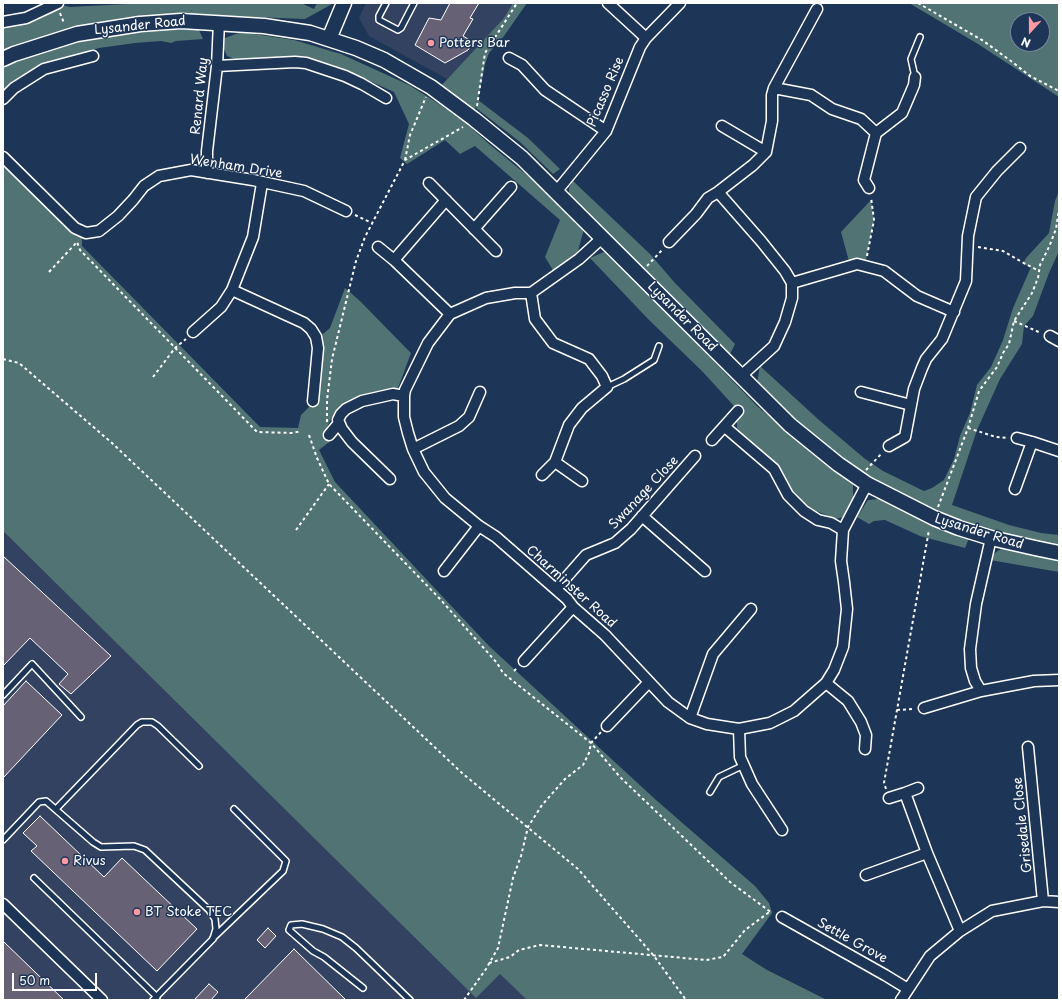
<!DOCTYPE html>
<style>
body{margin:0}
#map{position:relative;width:1062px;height:1003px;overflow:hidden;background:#1d3557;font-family:"Playpen Sans",sans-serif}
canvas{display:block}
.frame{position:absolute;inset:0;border:4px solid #fff;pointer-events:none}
.north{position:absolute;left:1010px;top:12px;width:40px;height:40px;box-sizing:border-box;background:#1d3557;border:1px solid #77869a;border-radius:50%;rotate:201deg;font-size:11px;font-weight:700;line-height:16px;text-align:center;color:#fff}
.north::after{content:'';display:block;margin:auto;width:14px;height:18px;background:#ff9aa2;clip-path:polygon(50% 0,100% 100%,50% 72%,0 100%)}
.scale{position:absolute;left:12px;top:973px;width:85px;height:18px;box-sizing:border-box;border:2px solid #fff;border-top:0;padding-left:5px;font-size:12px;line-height:14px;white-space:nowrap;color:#fff;-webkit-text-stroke:3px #1d3557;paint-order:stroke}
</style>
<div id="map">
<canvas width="1062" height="1003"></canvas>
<div class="frame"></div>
<div class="north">N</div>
<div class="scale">50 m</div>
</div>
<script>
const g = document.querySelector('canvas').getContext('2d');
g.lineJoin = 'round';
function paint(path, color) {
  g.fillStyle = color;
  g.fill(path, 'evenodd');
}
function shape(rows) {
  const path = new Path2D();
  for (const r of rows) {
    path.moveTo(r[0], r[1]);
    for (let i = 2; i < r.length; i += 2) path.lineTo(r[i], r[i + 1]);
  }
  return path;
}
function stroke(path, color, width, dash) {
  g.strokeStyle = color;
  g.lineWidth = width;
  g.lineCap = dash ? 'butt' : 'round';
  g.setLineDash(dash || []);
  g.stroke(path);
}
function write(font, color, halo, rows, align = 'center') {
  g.font = font + ' "Playpen Sans",sans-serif';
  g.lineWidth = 3;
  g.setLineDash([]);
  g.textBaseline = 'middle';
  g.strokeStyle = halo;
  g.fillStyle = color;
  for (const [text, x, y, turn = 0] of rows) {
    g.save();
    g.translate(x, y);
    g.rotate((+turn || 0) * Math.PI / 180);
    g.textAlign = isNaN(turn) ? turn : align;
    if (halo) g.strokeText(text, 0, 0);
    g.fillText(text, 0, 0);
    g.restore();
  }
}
const built = shape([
 [366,3,513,3,504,18,447,79,369,36,359,18],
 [3,531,476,998,500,974,527,1000,3,1000]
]);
const green = shape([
 [146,3,301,3,314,9,317,3,334,3,305,19,177,14,121,20,54,33,3,52,3,22,57,4,70,7],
 [513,3,527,3,504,36,489,53,485,64,478,100,528,138,560,169,553,174,520,142,476,108,477,104,475,109,473,109,440,87,504,18],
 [909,3,1059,3,1059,97,978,44],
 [1018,20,1042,20,1042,44,1018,44],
 [166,30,199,30,203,39,176,41,171,43,161,41,135,43,99,48,57,60,41,66,3,94,3,66,50,47,79,40,134,32],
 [241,32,294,40,341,54,409,85,439,104,467,124,489,144,528,176,584,229,578,251,570,260,554,272,545,257,560,220,475,146,460,154,445,140,407,164,400,158,409,124,394,92,350,72,302,56,237,60,227,56,223,47,225,38],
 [3,157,75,228,82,238,82,246,260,427,298,428,301,415,312,404,317,339,330,328,345,288,360,301,404,346,411,353,398,388,360,397,344,404,332,417,325,431,333,439,319,450,335,482,489,646,656,800,755,886,769,903,772,913,742,954,767,970,827,1000,527,1000,500,974,476,998,3,531],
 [573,181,650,254,675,283,735,344,729,356,569,196,569,188],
 [1059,191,1059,251,1049,273,1033,316,1024,326,1022,344,1000,379,977,430,952,505,1009,525,1041,533,1059,535,1059,546,1000,535,957,521,918,505,870,478,820,442,757,383,760,366,819,420,864,458,883,471,924,491,932,488,944,480,954,459,960,436,970,413,977,385,991,367,1003,340,1013,308,1031,267,1023,264,1026,258,1049,233,1055,201],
 [871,200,874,220,865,265,850,265,841,232],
 [604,252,666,312,757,406,802,444,853,483,853,498,848,510,843,517,836,519,814,510,794,496,781,469,758,451,737,428,737,413,733,405,702,371,649,320,590,258],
 [879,499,902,511,969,538,965,548,920,536,885,520,874,521,869,524,857,517,868,500],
 [1002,548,1035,556,1059,560,1059,572,990,560,995,553]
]);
const building = shape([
 [450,3,479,3,470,18,473,19,463,36,473,42,468,50,445,63,415,45,429,18,441,20,450,3],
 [3,556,111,656,71,694,59,684,68,674,30,638,3,666,3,556],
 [26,681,62,715,3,778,3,706,26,681],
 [40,816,104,877,122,858,197,929,157,971,31,851,37,846,23,833,40,816],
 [268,928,276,936,265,948,257,940,268,928],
 [3,941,64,1000,3,1000,3,941],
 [294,949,346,1000,244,1000,294,949],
 [209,984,218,992,211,1000,194,1000,209,984]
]);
const path = shape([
 [918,3,982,40,1011,61,1030,76,1059,91],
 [60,13,64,23],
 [477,106,485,53,517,3],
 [405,160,410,135,426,97],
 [355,215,372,223],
 [978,247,1003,251,1020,261,1039,271],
 [867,256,874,220,871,197],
 [647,266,663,249],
 [49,272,77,242,80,250,257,432,293,433,301,431],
 [1014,321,1041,333],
 [3,359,19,363,112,443,462,773,578,869,654,956,686,1000],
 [153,377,175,348,186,339],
 [327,422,327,400,332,359,356,261,365,237,405,160,463,127],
 [968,428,996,437,1007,438],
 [309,435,317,458,329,484,440,599,497,663,503,673,591,743,620,777,730,882,772,913],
 [866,470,882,453],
 [938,507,968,428,979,391,997,367,1003,353,1009,344,1014,321,1032,293,1038,278,1040,265,1049,247,1056,229,1059,209],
 [296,530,329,484],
 [514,671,518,667],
 [897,710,914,709],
 [886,789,884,783,929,530],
 [489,963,510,957,519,950,540,945,706,960,723,957,745,930,768,913,771,914],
 [464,1000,486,969,498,948,513,878,521,856,528,827,542,805,565,779,583,765,589,753,591,743,601,732]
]);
const lane = shape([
 [386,3,379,16,379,20,398,30,401,28,414,3],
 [915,77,911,59,920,37],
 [607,387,624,379,654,360,659,346],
 [3,695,32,664,81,717],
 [710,792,719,777,744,765],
 [56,809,137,725,142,722,152,722,158,726,199,766],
 [3,840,39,802,46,801,93,842,101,847,134,846,145,850,209,910,215,919,216,929,213,939,153,1000],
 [34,878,157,997],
 [213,938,283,871,286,861,234,809],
 [363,988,324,957,313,951,289,930,291,925,302,924,323,929,342,937,356,948,410,1000]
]);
const street = shape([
 [608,3,646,38],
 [3,22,26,18,58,3],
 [509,58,522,65,545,90,606,131],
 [217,66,295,62,306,63,345,76,362,84,386,98],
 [774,88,811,95,832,109,861,119,876,133,902,113,914,85,915,77],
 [3,99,14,88,44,69,93,56],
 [722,126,766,152],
 [766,152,772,121,772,95,774,88,817,9],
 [3,157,75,228,86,233,99,231,118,216,133,200,144,186,159,176,191,170,253,180,304,191,346,211],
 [207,173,207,151,217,66,219,22],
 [429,183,496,251],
 [869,188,864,180,876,133],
 [556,192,606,131,640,47,646,38,680,3],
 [718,192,761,241,785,271,792,283,792,298,785,322,774,346,741,376],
 [474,229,511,187],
 [602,238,579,259,531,293,515,293,486,298,450,314,428,343,405,390,404,396,404,417,408,433,413,449,424,472,445,498,479,526,496,537,567,599,573,607,605,635,668,702,690,718,707,724,739,729,770,723,794,711,826,683,834,670,843,647,847,609,844,582,841,561,843,530,867,484],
 [669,242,696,214,708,198,718,192,753,165,766,152],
 [378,247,394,260,450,314],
 [394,260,446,200],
 [792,283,857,264,884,271,917,296,954,312],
 [232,290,304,323,311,329,316,337,318,348,313,401],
 [531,293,535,319,553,343,589,359,602,376,607,387,582,408,569,425,555,462,542,475],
 [193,332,221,307,232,290,253,237,262,183],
 [1050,336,1059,341],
 [861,392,911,405],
 [725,427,774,469,788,495,804,511,818,520,831,523,843,530],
 [329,435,339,423],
 [1017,438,1032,442],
 [712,440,738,411],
 [889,446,905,437,914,389,922,368,926,359,942,339,966,281,968,236,976,197,997,171,1020,148],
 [413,449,459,426,469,417,480,392],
 [555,462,582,481],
 [390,479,352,442,342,429,338,420,341,414,346,409,362,401,393,394,404,396],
 [1015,489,1032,442,1059,451],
 [642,516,705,571],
 [444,571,479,526],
 [556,589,586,555,615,543,631,529,695,456],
 [524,661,573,607],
 [826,683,848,701,861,722,866,735,865,749],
 [981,691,975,681,971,668,970,649,976,604,991,538],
 [924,708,981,691,1034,681,1059,680],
 [690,718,713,654,751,609],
 [607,726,649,682],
 [739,729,740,757,752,784,782,830],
 [1028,747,1043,901],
 [905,793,918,788],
 [889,798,905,793,927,853,960,931],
 [866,875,927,853],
 [3,904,102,1000],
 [782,917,885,975,908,989],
 [901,1000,930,956,960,931,992,911,1043,901,1059,902]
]);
const secondary = shape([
 [329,39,344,3],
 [3,59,14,54,77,34,140,24,181,21,264,26,310,33,356,48,384,60,431,87,474,119,522,158,790,425,838,464,867,484,934,518,959,528,991,538,1035,548,1059,553]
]);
const markers = [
 [431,43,4,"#ff9aa2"],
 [65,861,4,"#ff9aa2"],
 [137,912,4,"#ff9aa2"]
];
const streetNames = [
 ["Lysander Road",140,26,-6],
 ["Picasso Rise",606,92,-67],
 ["Renard Way",200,96,-84],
 ["Wenham Drive",236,167,9],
 ["Lysander Road",682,317,45],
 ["Swanage Close",644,493,-47],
 ["Lysander Road",979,532,17],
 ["Charminster Road",571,587,42],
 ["Grisedale Close",1023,825,-96],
 ["Settle Grove",852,941,29]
];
const poiNames = [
 ["Potters Bar",439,43],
 ["Rivus",73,861],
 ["BT Stoke TEC",145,912]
];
paint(built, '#334260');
paint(green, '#527373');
paint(building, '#666175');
stroke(building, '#fff', 1);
stroke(lane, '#fff', 8);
stroke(street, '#fff', 13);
stroke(secondary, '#fff', 17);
stroke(path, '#fff', 2, [3, 3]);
stroke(lane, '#1d3557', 5);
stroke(street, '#1d3557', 10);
stroke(secondary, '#1d3557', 14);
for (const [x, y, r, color] of markers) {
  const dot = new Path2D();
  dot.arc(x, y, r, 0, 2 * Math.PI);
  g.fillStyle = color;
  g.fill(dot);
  stroke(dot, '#1d3557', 1.5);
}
write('13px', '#fff', '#1d3557', streetNames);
write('13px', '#fff', '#1d3557', poiNames, 'left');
</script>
